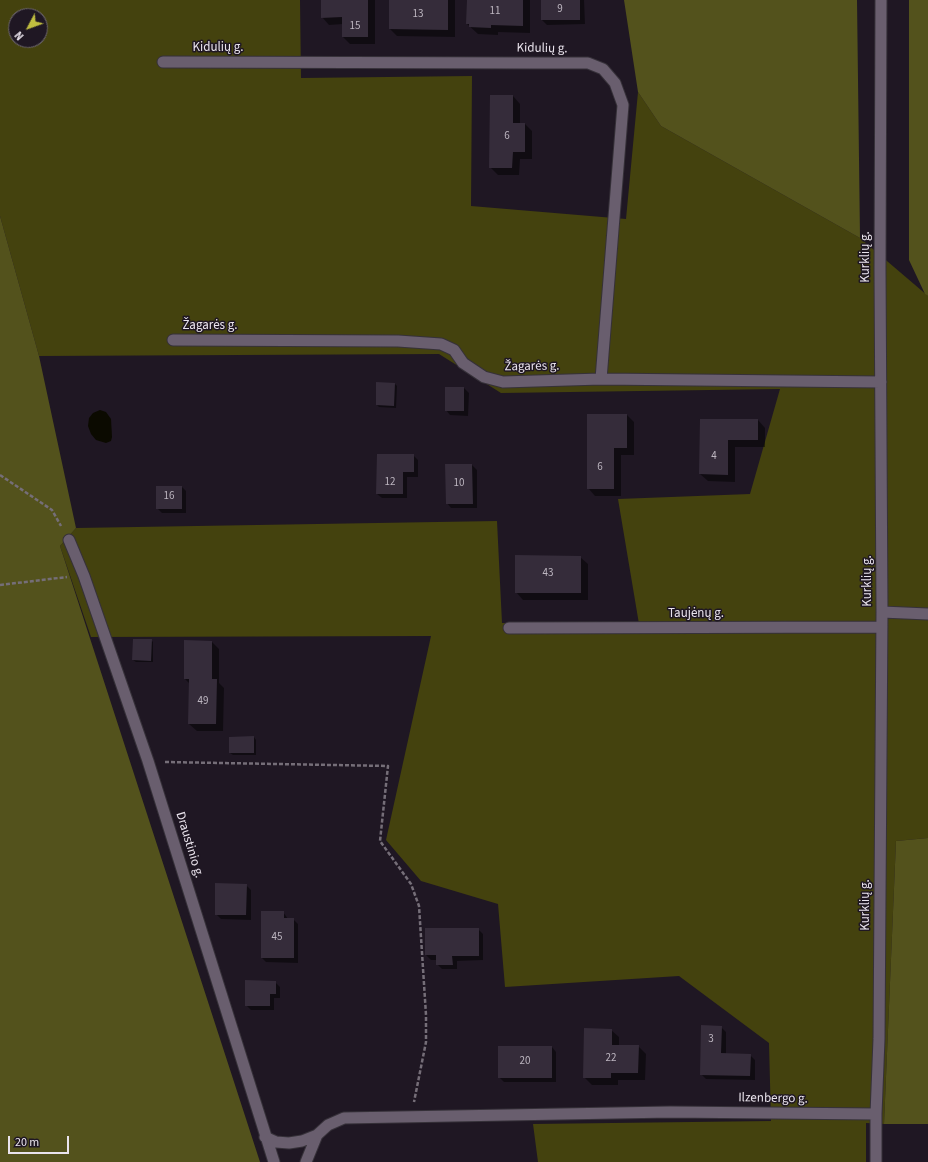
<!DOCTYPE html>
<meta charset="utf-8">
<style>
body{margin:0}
#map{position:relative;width:928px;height:1162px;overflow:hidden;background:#1f1723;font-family:"Source Sans 3",sans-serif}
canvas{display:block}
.north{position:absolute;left:8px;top:8px;width:40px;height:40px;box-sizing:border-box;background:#1f1723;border:1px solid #706974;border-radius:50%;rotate:229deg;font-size:11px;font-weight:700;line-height:16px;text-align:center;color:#eae4ed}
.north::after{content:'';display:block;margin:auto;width:14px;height:18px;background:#c1be40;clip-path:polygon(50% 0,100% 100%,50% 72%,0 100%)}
.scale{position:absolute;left:8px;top:1136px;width:61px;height:18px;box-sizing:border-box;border:2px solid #eae4ed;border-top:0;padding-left:5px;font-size:12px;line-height:14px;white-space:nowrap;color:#eae4ed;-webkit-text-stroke:3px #1f1723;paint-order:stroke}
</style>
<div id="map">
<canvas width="928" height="1162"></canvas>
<div class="north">N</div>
<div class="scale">20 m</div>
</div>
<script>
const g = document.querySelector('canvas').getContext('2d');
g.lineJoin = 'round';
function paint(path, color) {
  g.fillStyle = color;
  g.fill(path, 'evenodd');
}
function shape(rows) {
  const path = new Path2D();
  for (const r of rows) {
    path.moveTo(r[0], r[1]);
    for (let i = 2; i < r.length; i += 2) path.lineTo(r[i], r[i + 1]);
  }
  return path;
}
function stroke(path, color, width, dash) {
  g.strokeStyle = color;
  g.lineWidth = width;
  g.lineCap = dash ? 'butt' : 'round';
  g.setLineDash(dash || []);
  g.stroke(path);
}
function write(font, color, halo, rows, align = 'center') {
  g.font = font + ' "Source Sans 3",sans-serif';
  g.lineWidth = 3;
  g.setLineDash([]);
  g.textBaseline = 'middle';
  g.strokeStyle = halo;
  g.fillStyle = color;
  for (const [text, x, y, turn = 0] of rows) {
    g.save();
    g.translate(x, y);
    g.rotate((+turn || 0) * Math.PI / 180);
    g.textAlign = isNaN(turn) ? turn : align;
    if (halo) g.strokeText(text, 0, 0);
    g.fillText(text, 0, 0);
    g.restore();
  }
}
const green = shape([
 [0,0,300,0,301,78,472,76,471,206,626,219,638,92,661,126,860,238,928,296,928,838,896,841,884,1124,866,1123,866,1162,538,1162,533,1124,771,1121,769,1043,679,976,505,987,498,904,421,881,386,840,431,636,91,637,60,546,76,528,497,521,502,623,639,624,618,499,750,494,780,389,501,393,439,354,39,356,0,216],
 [16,16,40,16,40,40,16,40]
]);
const forest = shape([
 [624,0,857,0,860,238,661,126,638,92],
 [909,0,928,0,928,296,925,294,909,260],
 [0,216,39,356,76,528,60,546,260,1162,0,1162],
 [928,838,928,1124,884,1124,896,841]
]);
const water = shape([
 [100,410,106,412,111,419,112,437,111,441,106,443,96,440,91,434,88,426,89,418,93,413]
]);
const shadow = shape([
 [322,0,375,0,375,44,350,44,343,37,343,24,329,25,322,17],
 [390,0,455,0,455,37,397,36,390,29],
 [468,0,530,0,530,33,498,32,498,35,478,34,467,24],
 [542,0,584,0,585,24,547,25,542,20],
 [513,96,520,104,520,124,525,124,532,131,532,159,520,159,519,175,498,175,490,167],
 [395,384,397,386,396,408,379,407,377,405],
 [464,388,469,393,468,416,450,415,446,410],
 [627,415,634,422,634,455,621,455,621,496,595,496,588,488],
 [701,420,758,420,765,428,765,447,735,447,735,482,708,481,700,474],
 [413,455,418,460,418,477,407,477,407,498,382,498,377,494],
 [472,465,477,470,477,508,451,508,447,503],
 [182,487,186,491,186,513,162,513,157,508],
 [580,557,588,564,588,600,523,600,516,592],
 [151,640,153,642,153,662,136,662,133,660],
 [212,642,219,649,219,683,224,688,223,731,197,731,189,724,190,684,185,679],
 [254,737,256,740,256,755,233,755,230,753],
 [246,885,251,890,251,920,221,919,216,914],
 [283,912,288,919,293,919,298,924,298,963,266,962,262,958],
 [478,929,483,934,483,960,457,961,457,969,442,969,437,964,437,960,431,960,426,955],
 [275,982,280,987,280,998,274,998,274,1010,251,1010,246,1005],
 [721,1027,726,1032,726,1055,750,1055,755,1060,755,1080,706,1079,701,1074],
 [611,1030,619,1037,619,1046,638,1046,646,1054,645,1080,618,1080,618,1085,592,1085,584,1077],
 [552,1047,556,1052,556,1082,504,1082,499,1077]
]);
const building = shape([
 [321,0,368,0,368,37,342,37,342,17,321,18],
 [389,0,448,0,448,30,389,29],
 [467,0,523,0,523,26,491,25,491,28,469,27,469,24,466,24],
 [541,0,580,0,580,20,541,20],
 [490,95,513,95,513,123,525,123,525,152,513,152,512,168,489,168],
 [376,382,395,383,394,406,376,405],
 [445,387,464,387,464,411,445,411],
 [587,414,627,414,627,448,614,448,614,489,587,489],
 [700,419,758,419,758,440,728,440,728,475,699,474],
 [377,454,414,454,414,472,403,472,403,494,376,494],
 [445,464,472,464,473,504,446,504],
 [156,486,182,486,182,509,156,509],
 [515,555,581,556,581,593,515,593],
 [133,639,152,639,151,661,132,660],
 [184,640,212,641,212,679,217,679,216,724,188,724,189,679,184,679],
 [254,736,254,753,229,753,229,737],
 [215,883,247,884,246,915,215,915],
 [261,911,284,911,284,918,294,918,294,958,261,958],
 [425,928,479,928,479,956,452,956,453,965,436,965,436,955,425,955],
 [245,980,276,981,276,994,270,994,270,1006,245,1006],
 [701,1025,722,1026,721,1053,751,1054,750,1076,700,1075],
 [584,1028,612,1029,612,1045,639,1045,638,1073,611,1073,611,1078,583,1078],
 [498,1046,552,1046,552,1078,498,1078]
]);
const path = shape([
 [0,475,52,510,61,526],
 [0,585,67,577],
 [165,762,388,766,380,841,411,884,419,906,426,1015,426,1042,414,1102]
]);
const minor = shape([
 [163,62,535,63,588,63,603,69,615,83,623,105,601,379],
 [173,340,398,341,441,344,454,350,463,363,484,377,503,382,601,379,881,382],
 [69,540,84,576,148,761,274,1162],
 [882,612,928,614],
 [509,628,882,627],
 [265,1137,276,1142,289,1143,302,1141,317,1135],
 [306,1162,317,1135,328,1125,344,1118,670,1112,876,1114],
 [876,1162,876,1114,879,1039,882,612,880,269,881,0]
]);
const numberNames = [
 ["9",560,10],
 ["11",495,12],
 ["13",418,15],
 ["15",355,27],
 ["6",507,137],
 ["4",714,457],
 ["6",600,468],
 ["12",390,483],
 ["10",459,484],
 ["16",169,497],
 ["43",548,574],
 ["49",203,702],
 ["45",277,938],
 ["3",711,1040],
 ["22",611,1059],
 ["20",525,1062]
];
const streetNames = [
 ["Kidulių g.",218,48],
 ["Kidulių g.",542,49,1],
 ["Kurklių g.",866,257,-90],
 ["Žagarės g.",210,326],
 ["Žagarės g.",532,367,-1],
 ["Kurklių g.",868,581,-90],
 ["Taujėnų g.",696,614],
 ["Draustinio g.",189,845,73],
 ["Kurklių g.",866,905,-90],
 ["Ilzenbergo g.",773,1099,1]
];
paint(green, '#44420e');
paint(forest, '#53521c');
paint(water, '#0b0a00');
paint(shadow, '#0007');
paint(building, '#352c3a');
stroke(minor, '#363139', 13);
stroke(path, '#756e78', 2.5, [4, 2]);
stroke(minor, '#695e6e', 11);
write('11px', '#bdb6c0', null, numberNames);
write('13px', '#eae4ed', '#1f1723', streetNames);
</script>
